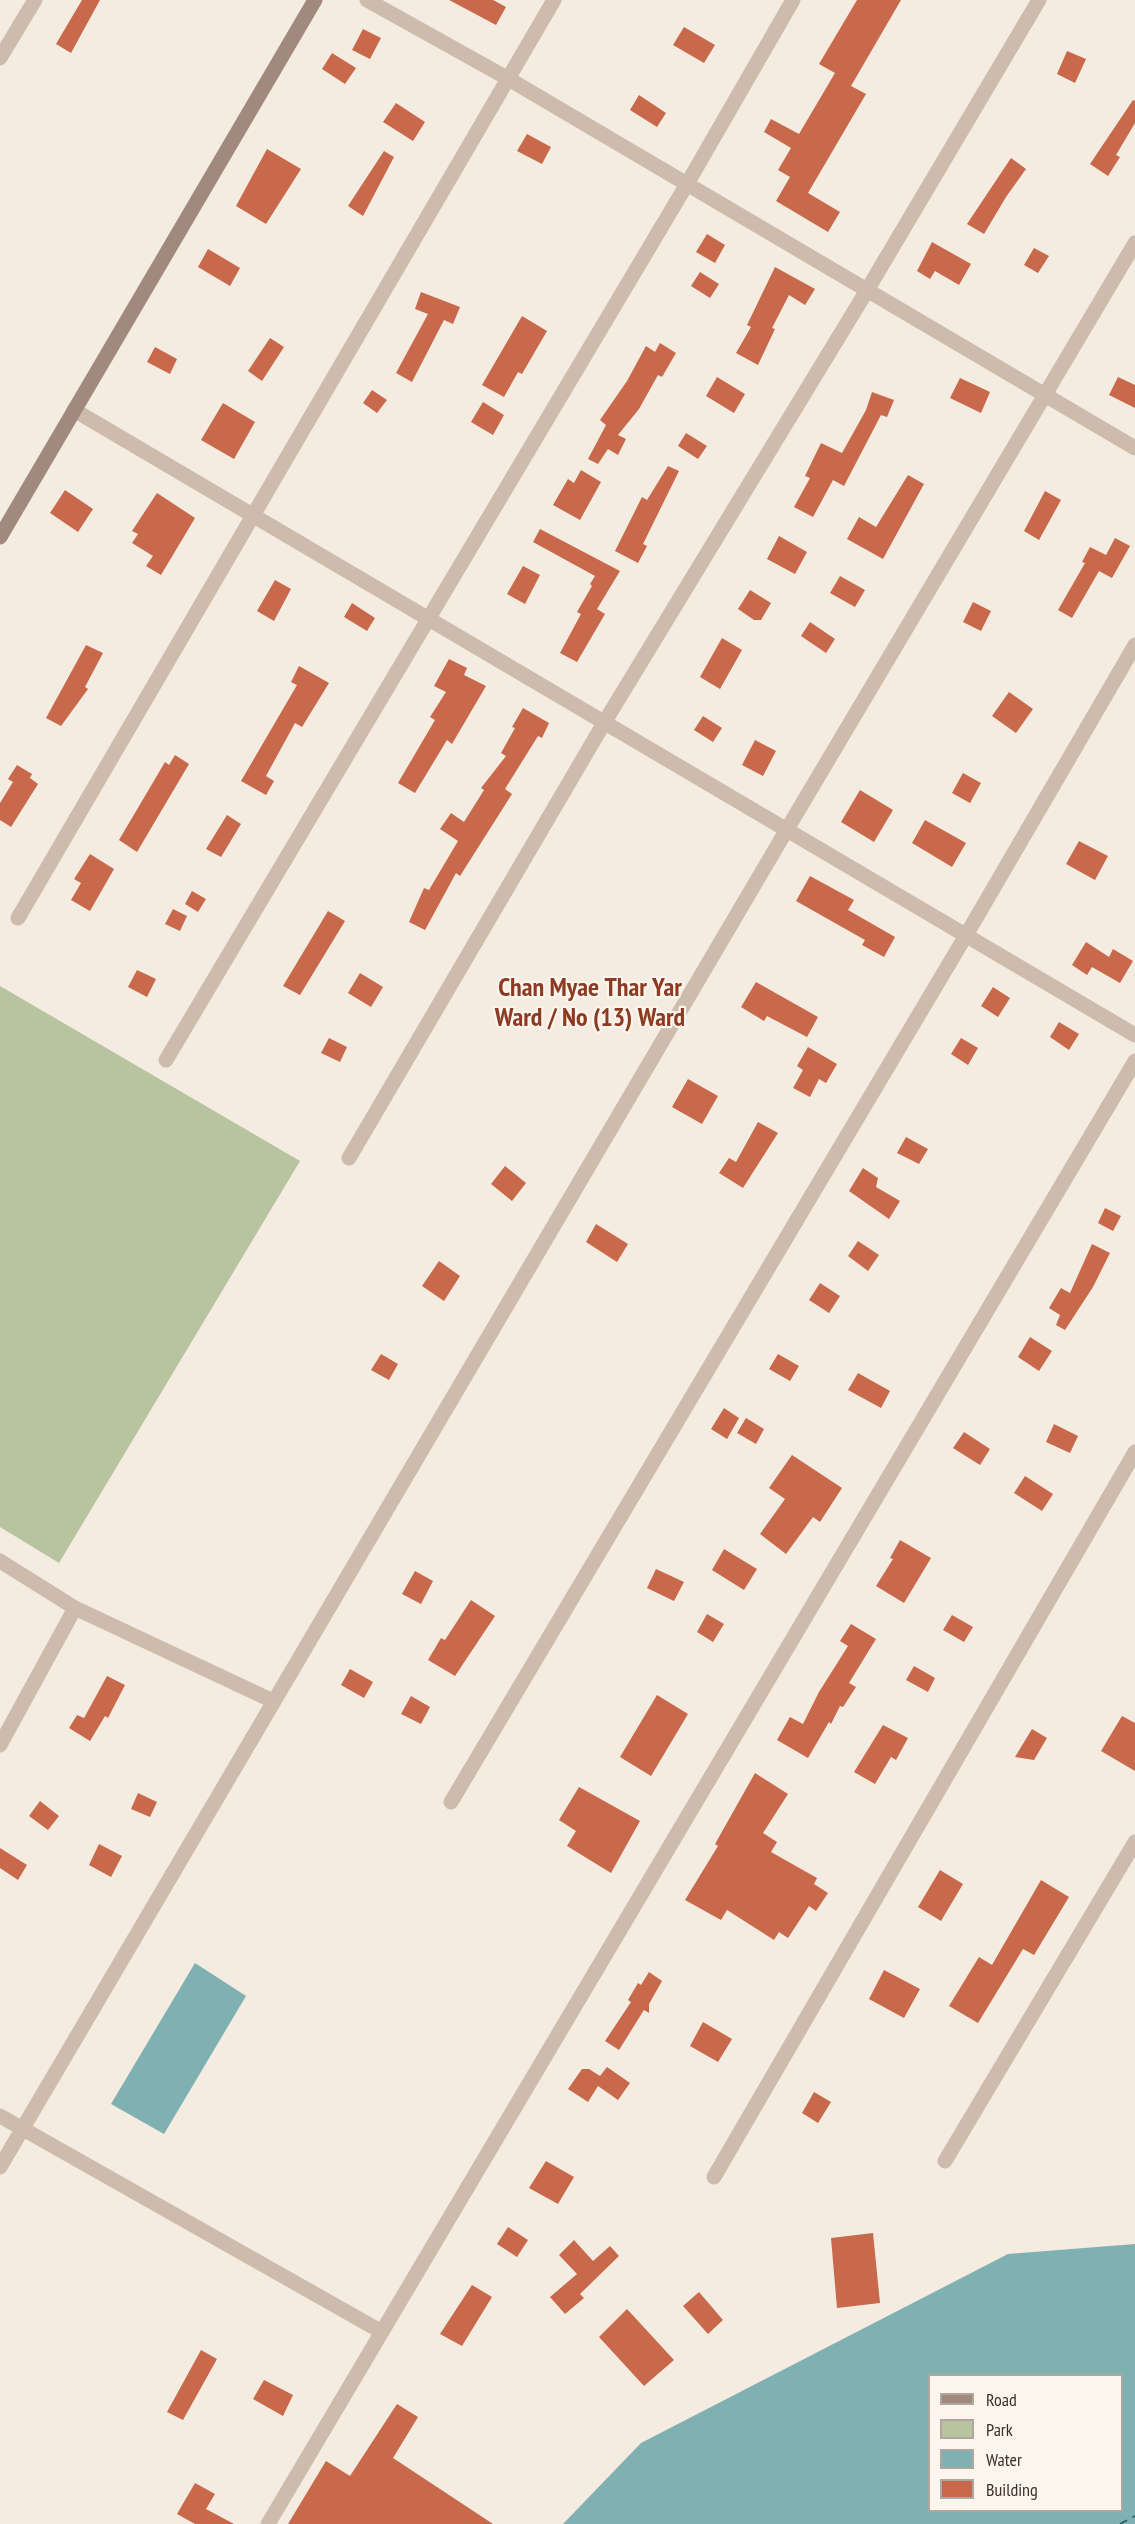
<!DOCTYPE html>
<style>
body{margin:0}
#map{position:relative;width:1135px;height:2524px;overflow:hidden;background:#f4ebe1;font-family:"PT Sans Narrow",sans-serif}
canvas{display:block}
.legend{position:absolute;left:928px;top:2374px;width:195px;height:138px;box-sizing:border-box;background:#fbf5ee;border:2px solid #aea6a0;margin:0;padding:8px 10px;list-style:none;font-size:18px;color:#3b302b}
.legend li{display:flex;align-items:center;gap:12px;height:30px}
.legend b{width:30px;border:2px solid #aea6a0}
</style>
<div id="map">
<canvas width="1135" height="2524"></canvas>
<ul class="legend">
<li><b style="height:8px;background:#a18a7d"></b>Road</li>
<li><b style="height:16px;background:#b8c4a0"></b>Park</li>
<li><b style="height:16px;background:#7fb0b2"></b>Water</li>
<li><b style="height:16px;background:#c8694b"></b>Building</li>
</ul>
</div>
<script>
const g = document.querySelector('canvas').getContext('2d');
g.lineJoin = 'round';
function paint(path, color) {
  g.fillStyle = color;
  g.fill(path, 'evenodd');
}
function shape(rows) {
  const path = new Path2D();
  for (const r of rows) {
    path.moveTo(r[0], r[1]);
    for (let i = 2; i < r.length; i += 2) path.lineTo(r[i], r[i + 1]);
  }
  return path;
}
function stroke(path, color, width, dash) {
  g.strokeStyle = color;
  g.lineWidth = width;
  g.lineCap = dash ? 'butt' : 'round';
  g.setLineDash(dash || []);
  g.stroke(path);
}
function write(font, color, halo, rows, align = 'center') {
  g.font = font + ' "PT Sans Narrow",sans-serif';
  g.lineWidth = 4.5;
  g.setLineDash([]);
  g.textBaseline = 'middle';
  g.strokeStyle = halo;
  g.fillStyle = color;
  for (const [text, x, y, turn = 0] of rows) {
    g.save();
    g.translate(x, y);
    g.rotate((+turn || 0) * Math.PI / 180);
    g.textAlign = isNaN(turn) ? turn : align;
    if (halo) g.strokeText(text, 0, 0);
    g.fillText(text, 0, 0);
    g.restore();
  }
}
const green = shape([
 [0,986,300,1161,59,1563,0,1527]
]);
const water = shape([
 [195,1963,246,1996,164,2134,111,2104],
 [1135,2244,1135,2524,563,2524,641,2443,1008,2254],
 [930,2376,1122,2376,1122,2510,930,2510]
]);
const ferry = shape([
 [1120,2524,1135,2516]
]);
const building = shape([
 [82,0,100,0,71,53,56,44],
 [449,0,493,0,506,7,496,25],
 [857,0,901,0,851,86,866,94,808,193,840,212,828,232,776,201,790,177,778,170,791,148,764,132,771,119,799,134,835,73,819,64],
 [684,27,715,45,704,63,673,45],
 [363,29,381,38,370,59,352,50],
 [1067,51,1086,59,1075,83,1057,74],
 [332,53,356,68,345,84,322,69],
 [639,95,666,113,657,127,630,110],
 [1133,100,1135,101,1135,123,1116,155,1120,157,1108,176,1090,164],
 [396,103,425,122,413,141,383,122],
 [527,134,551,147,542,164,517,151],
 [267,149,301,169,266,224,236,206],
 [384,151,394,157,363,216,348,206],
 [1011,158,1026,169,1006,197,984,234,967,224],
 [707,234,725,245,715,263,696,252],
 [932,242,971,264,959,285,935,271,930,279,917,271],
 [1034,248,1049,256,1038,273,1024,265],
 [208,249,240,268,230,286,198,267],
 [775,267,815,289,805,305,789,295,772,328,775,329,758,365,736,353,751,327,747,325],
 [700,272,719,284,710,298,691,286],
 [421,292,460,307,453,324,444,320,412,382,396,373,428,314,415,309],
 [522,316,547,331,522,374,518,372,504,397,482,385],
 [270,338,284,347,262,381,248,371],
 [660,343,676,353,662,377,658,375,639,409,618,435,626,439,618,455,608,449,598,464,588,459,606,425,600,420,627,381,646,346,655,352],
 [155,347,177,359,170,374,147,362],
 [717,377,745,394,734,413,706,396],
 [1118,377,1135,385,1135,408,1109,395],
 [960,378,990,392,981,413,950,398],
 [372,390,387,400,377,413,363,403],
 [872,392,894,400,887,417,881,415,844,486,833,480,813,517,794,507,810,478,805,476,821,443,842,453,866,410],
 [483,402,504,415,493,435,471,422],
 [223,403,255,422,234,459,201,440],
 [686,433,707,446,698,459,678,446],
 [668,466,679,471,643,544,647,546,638,563,615,551,642,497,647,500],
 [581,470,601,482,580,520,553,505,568,479,574,483],
 [908,475,924,484,883,559,847,539,859,517,876,527],
 [65,490,93,509,78,532,50,513],
 [1045,491,1061,500,1039,540,1024,531],
 [157,493,195,518,161,575,146,566,153,556,132,543,138,534,132,531],
 [540,529,620,571,597,609,605,614,577,662,560,653,581,614,577,612,592,586,590,584,595,576,533,542],
 [779,536,807,552,795,574,767,559],
 [1115,538,1130,546,1112,578,1099,571,1072,618,1058,610,1085,563,1082,562,1090,547,1106,555],
 [523,566,540,575,525,604,507,594],
 [840,576,865,590,855,607,830,593],
 [275,580,291,589,274,621,257,611],
 [750,590,771,603,761,620,754,620,738,609],
 [973,602,991,611,981,631,963,622],
 [352,603,375,618,367,631,344,617],
 [810,622,835,639,826,653,801,636],
 [722,638,742,650,720,689,700,677],
 [86,645,103,653,85,687,88,689,61,726,46,718],
 [449,659,467,668,464,675,486,686,452,744,447,740,415,793,398,783,435,720,430,717,446,692,434,686],
 [299,666,329,683,302,727,295,723,266,776,274,781,266,795,241,781,297,685,291,682],
 [1009,692,1033,709,1016,733,992,716],
 [523,708,549,723,542,738,538,736,505,789,512,794,460,876,456,873,425,930,409,922,424,888,429,890,458,841,440,829,451,813,464,822,484,790,481,788,506,756,501,753,515,728,512,727],
 [703,716,722,728,713,742,694,730],
 [755,740,776,751,763,776,742,765],
 [175,755,189,764,137,852,119,840,165,762,169,765],
 [17,765,32,774,30,778,38,784,11,827,0,820,0,803,13,782,8,779],
 [963,773,981,783,970,803,952,793],
 [860,790,893,810,874,842,841,822],
 [227,815,241,824,221,857,206,849],
 [925,820,966,843,952,867,912,843],
 [1079,841,1108,856,1095,880,1066,864],
 [90,854,114,869,90,911,71,900,81,883,74,879],
 [810,876,854,900,848,910,895,937,884,957,862,945,865,940,796,901],
 [192,891,206,899,198,912,185,904],
 [173,909,187,916,180,931,165,924],
 [328,911,345,921,300,995,283,986],
 [1086,942,1109,957,1113,949,1133,961,1120,983,1092,967,1087,975,1072,965],
 [137,970,156,979,147,997,128,987],
 [360,973,383,987,371,1007,348,993],
 [756,982,818,1017,807,1037,767,1016,764,1021,741,1007],
 [993,987,1010,998,998,1017,981,1006],
 [1059,1022,1079,1034,1069,1050,1050,1037],
 [329,1038,347,1047,340,1062,321,1053],
 [961,1038,978,1048,968,1065,951,1054],
 [808,1047,837,1064,826,1083,819,1079,810,1097,793,1088,803,1070,797,1066],
 [688,1079,718,1096,702,1124,672,1107],
 [758,1122,778,1133,743,1188,719,1173,729,1158,736,1162],
 [906,1137,928,1149,919,1164,897,1153],
 [505,1166,526,1183,512,1201,491,1184],
 [863,1168,878,1178,876,1187,900,1201,889,1219,849,1191],
 [1105,1208,1121,1216,1113,1231,1098,1223],
 [596,1224,628,1244,617,1262,586,1242],
 [858,1241,879,1255,868,1271,848,1256],
 [1092,1244,1110,1253,1093,1287,1065,1330,1056,1325,1060,1315,1049,1308,1061,1288,1070,1293],
 [439,1261,460,1276,444,1301,422,1286],
 [820,1283,840,1296,829,1313,809,1300],
 [1030,1337,1052,1351,1039,1371,1018,1357],
 [381,1354,398,1364,389,1380,371,1370],
 [778,1354,799,1366,790,1381,769,1369],
 [858,1373,890,1391,881,1408,848,1390],
 [724,1408,739,1418,727,1439,711,1429],
 [746,1418,764,1429,756,1444,737,1433],
 [1054,1424,1078,1436,1070,1453,1046,1442],
 [964,1432,990,1449,980,1465,953,1448],
 [792,1455,842,1488,820,1522,813,1517,786,1554,760,1534,785,1499,769,1488],
 [1025,1476,1053,1494,1042,1511,1014,1493],
 [900,1540,931,1558,904,1603,876,1586,893,1559,890,1558],
 [724,1549,757,1569,744,1590,712,1570],
 [656,1569,684,1582,674,1601,647,1588],
 [415,1571,433,1581,421,1604,402,1594],
 [471,1600,495,1616,455,1676,428,1660,441,1638,445,1640],
 [707,1614,724,1624,713,1642,697,1632],
 [952,1615,973,1627,964,1642,943,1630],
 [851,1624,876,1639,849,1683,856,1687,843,1707,840,1706,831,1724,829,1722,808,1758,777,1740,790,1717,803,1724,819,1692,848,1646,840,1641],
 [914,1666,935,1678,928,1692,906,1680],
 [350,1669,373,1682,364,1698,341,1685],
 [107,1676,125,1685,108,1718,105,1716,90,1741,69,1728,77,1715,84,1718],
 [657,1695,688,1714,651,1776,620,1757],
 [411,1696,430,1707,421,1724,401,1714],
 [1122,1716,1135,1723,1135,1771,1101,1751],
 [883,1725,908,1738,896,1760,891,1757,875,1784,854,1772],
 [1032,1729,1047,1738,1034,1760,1015,1757],
 [755,1773,788,1794,763,1833,777,1842,771,1852,817,1878,814,1884,828,1893,816,1911,809,1906,788,1938,779,1932,774,1940,727,1910,721,1920,685,1900,718,1846,715,1844],
 [579,1787,640,1821,611,1873,567,1846,576,1831,559,1820],
 [138,1793,157,1802,150,1817,131,1809],
 [40,1801,59,1816,48,1830,29,1816],
 [99,1844,122,1856,111,1877,89,1865],
 [0,1848,27,1865,18,1880,0,1868],
 [940,1870,963,1884,941,1921,918,1907],
 [1041,1880,1069,1897,1034,1955,1023,1949,978,2023,949,2006,979,1957,992,1965],
 [884,1970,920,1989,904,2018,869,1999],
 [649,1972,662,1981,649,2004,649,2013,644,2010,619,2050,605,2041,631,2002,628,2000,638,1983,641,1985],
 [703,2022,732,2039,718,2062,690,2046],
 [607,2067,630,2083,618,2100,598,2086,588,2102,568,2089,582,2069,589,2069,600,2076],
 [814,2092,831,2102,818,2123,802,2113],
 [546,2161,574,2177,558,2204,529,2188],
 [508,2227,528,2240,517,2257,497,2244],
 [873,2233,880,2303,837,2308,831,2238],
 [574,2240,593,2261,610,2246,619,2256,580,2294,584,2298,565,2314,550,2297,577,2274,559,2255],
 [472,2285,492,2297,462,2346,440,2334],
 [699,2292,723,2320,708,2334,683,2306],
 [627,2309,674,2360,644,2386,599,2337],
 [201,2350,217,2359,183,2420,167,2412],
 [264,2380,293,2395,283,2416,253,2399],
 [397,2404,418,2417,393,2458,493,2524,288,2524,326,2461,350,2476],
 [195,2483,215,2494,206,2509,234,2524,195,2524,177,2514]
]);
const street = shape([
 [367,0,507,78,1135,448],
 [0,58,35,0],
 [74,410,1135,1035],
 [18,918,554,0],
 [166,1060,687,184,793,0],
 [349,1158,604,723,866,292,1039,0],
 [0,1561,75,1608,273,1701],
 [0,1745,75,1608],
 [451,1802,965,937,1135,645],
 [0,2116,382,2332],
 [945,2161,1135,1842],
 [0,2167,786,831,1135,243],
 [714,2177,1135,1452],
 [268,2524,1135,1061]
]);
const secondary = shape([
 [0,537,315,0]
]);
const quarterNames = [
 ["Chan Myae Thar Yar",590,989],
 ["Ward / No (13) Ward",590,1019]
];
paint(green, '#b8c4a0');
paint(water, '#7fb0b2');
stroke(ferry, '#1f5a5e', 1.5, [8, 6]);
paint(building, '#c8694b');
stroke(street, '#cdbbac', 15);
stroke(secondary, '#a18a7d', 15);
write('bold 26px', '#8c3b22', '#fbf5ee', quarterNames);
</script>
